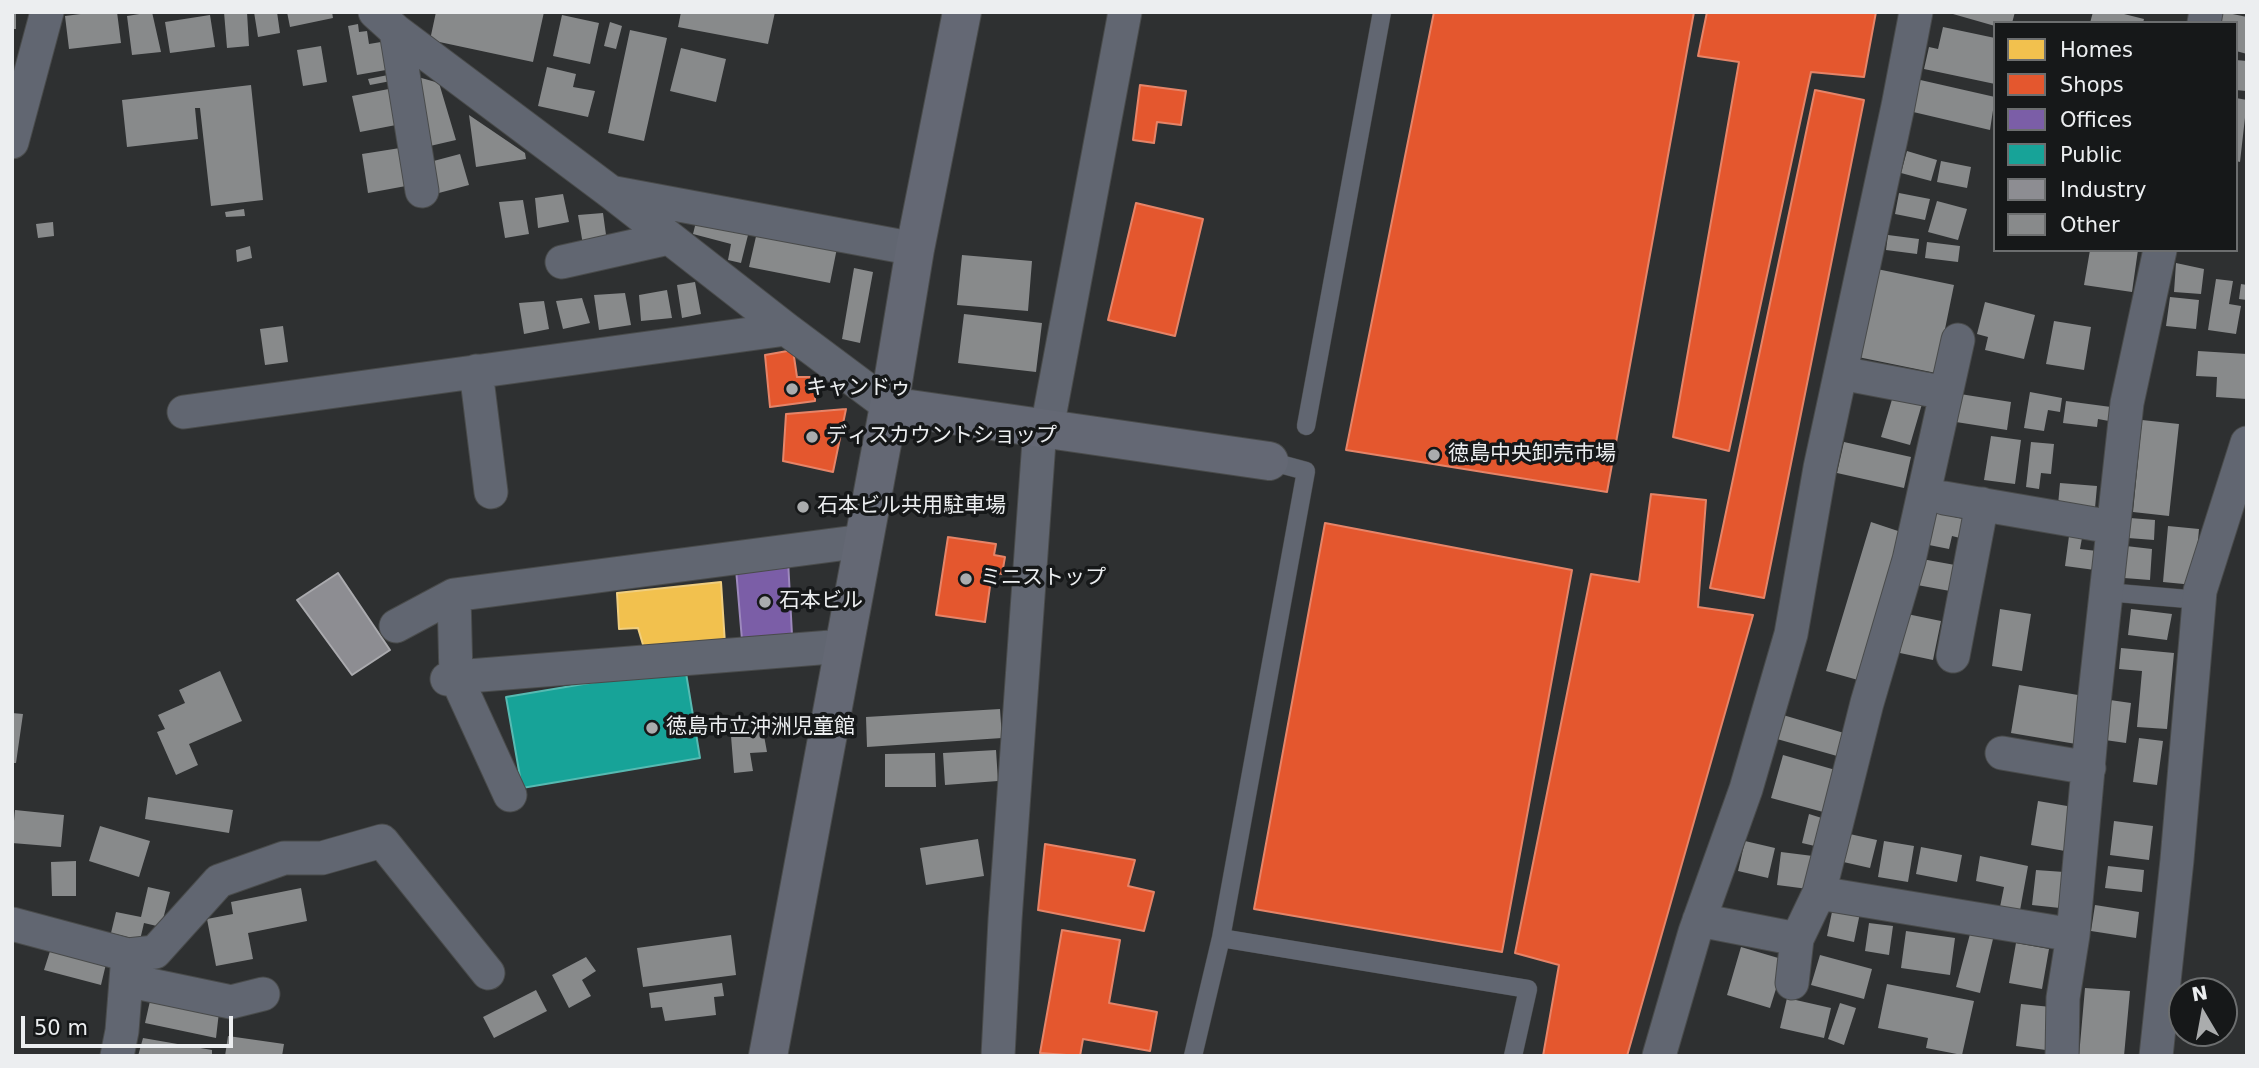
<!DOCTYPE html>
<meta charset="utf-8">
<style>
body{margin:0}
#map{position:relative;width:2259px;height:1068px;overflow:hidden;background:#2e3031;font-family:"DejaVu Sans",sans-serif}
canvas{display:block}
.frame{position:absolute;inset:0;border:14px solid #eceef0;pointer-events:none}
.legend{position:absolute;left:1993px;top:21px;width:245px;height:231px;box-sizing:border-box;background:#161819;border:2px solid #6c6e6f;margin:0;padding:9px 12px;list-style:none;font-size:21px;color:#eceef0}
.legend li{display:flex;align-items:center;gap:14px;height:35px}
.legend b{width:35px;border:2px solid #6c6e6f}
.north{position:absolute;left:2168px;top:977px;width:70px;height:70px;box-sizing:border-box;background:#161819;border:2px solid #6c6e6f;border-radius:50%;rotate:350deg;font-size:19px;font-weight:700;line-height:28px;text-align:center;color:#eceef0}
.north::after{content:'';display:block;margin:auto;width:24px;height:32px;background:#aaacad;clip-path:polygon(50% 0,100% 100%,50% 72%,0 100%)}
.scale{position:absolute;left:21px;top:1016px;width:212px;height:32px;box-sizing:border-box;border:4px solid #eceef0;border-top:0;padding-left:9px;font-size:21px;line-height:24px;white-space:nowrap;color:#eceef0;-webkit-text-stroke:5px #161819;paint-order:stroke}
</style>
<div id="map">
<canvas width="2259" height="1068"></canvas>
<div class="frame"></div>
<ul class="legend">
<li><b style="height:19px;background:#f2c14e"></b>Homes</li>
<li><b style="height:19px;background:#e4572e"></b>Shops</li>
<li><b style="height:19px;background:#7b5ea7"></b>Offices</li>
<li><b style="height:19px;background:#17a398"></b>Public</li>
<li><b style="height:19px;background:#8d8d92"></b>Industry</li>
<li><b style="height:19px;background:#888a8b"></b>Other</li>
</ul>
<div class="north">N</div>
<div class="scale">50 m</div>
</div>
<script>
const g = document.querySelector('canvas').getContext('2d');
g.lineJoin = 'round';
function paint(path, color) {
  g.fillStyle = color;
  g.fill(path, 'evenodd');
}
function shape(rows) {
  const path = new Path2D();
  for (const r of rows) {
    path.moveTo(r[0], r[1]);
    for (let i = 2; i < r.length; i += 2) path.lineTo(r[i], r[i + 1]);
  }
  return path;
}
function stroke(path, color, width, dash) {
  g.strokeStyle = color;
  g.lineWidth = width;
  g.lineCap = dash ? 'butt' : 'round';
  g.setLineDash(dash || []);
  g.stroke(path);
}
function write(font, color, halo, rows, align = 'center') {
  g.font = font + ' "DejaVu Sans","Noto Sans JP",sans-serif';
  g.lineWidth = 7;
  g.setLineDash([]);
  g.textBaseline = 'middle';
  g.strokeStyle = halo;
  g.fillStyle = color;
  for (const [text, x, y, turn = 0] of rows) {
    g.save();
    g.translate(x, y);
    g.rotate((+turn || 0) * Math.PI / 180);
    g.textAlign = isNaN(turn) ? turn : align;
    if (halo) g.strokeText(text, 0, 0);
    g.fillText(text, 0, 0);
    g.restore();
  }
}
const homes = shape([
 [721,582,725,644,644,648,638,628,619,629,617,593,721,582]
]);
const shops = shape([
 [1434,12,1694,12,1607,492,1346,450,1434,12],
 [1707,12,1876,12,1864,77,1811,72,1729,451,1673,437,1739,62,1698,56,1707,12],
 [1140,85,1186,91,1181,125,1157,122,1154,143,1133,140,1140,85],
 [1815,90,1864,100,1764,598,1710,588,1815,90],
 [1136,203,1203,219,1175,336,1108,320,1136,203],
 [793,350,797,377,815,377,815,401,770,407,765,355,793,350],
 [846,409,833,472,783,461,786,414,846,409],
 [1651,494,1706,500,1698,607,1753,615,1627,1056,1543,1056,1559,965,1515,953,1591,574,1639,582,1651,494],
 [1325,523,1572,570,1502,952,1254,909,1325,523],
 [948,537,996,544,994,555,1005,557,1002,574,992,572,985,622,936,615,948,537],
 [1045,844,1135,860,1128,886,1154,892,1144,931,1038,910,1045,844],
 [1062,930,1120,940,1109,1003,1157,1012,1150,1051,1083,1039,1080,1056,1040,1053,1062,930]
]);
const offices = shape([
 [788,560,792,635,742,640,736,569,788,560]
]);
const public = shape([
 [685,667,700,758,522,788,506,697,685,667]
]);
const industry = shape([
 [338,573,390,650,352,675,297,600,338,573]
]);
const building = shape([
 [12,12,16,12,16,29,12,29],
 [96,12,117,12,121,43,69,49,65,16],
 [152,12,161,52,132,55,127,16],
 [224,12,247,12,249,46,227,48],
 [254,12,277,12,280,33,258,37],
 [287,12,332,12,333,18,290,27],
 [436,12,544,12,533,62,430,40],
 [681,12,775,12,768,44,678,27],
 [1946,12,2015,12,2012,23,1995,23,1995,26],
 [2093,12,2116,12,2144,19,2143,23,2090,23],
 [2223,12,2247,17,2247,54,2236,51,2236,23,2220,23],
 [210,15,215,47,170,53,165,22],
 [562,15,599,23,590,64,553,56],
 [610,22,622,26,616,49,604,46],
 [358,24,359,32,367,31,369,44,381,42,386,70,357,75,348,26],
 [1943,27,1995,38,1995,84,1924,69,1929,47,1938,49],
 [630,30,667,38,644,141,608,133],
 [321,46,327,82,303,86,297,50],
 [681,48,726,59,716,102,670,91],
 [2236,60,2247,61,2246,91,2236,90],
 [547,67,576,74,573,87,595,91,588,117,538,106],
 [393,74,396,80,370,85,368,79],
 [418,77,439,83,456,140,430,146],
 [1916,79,1995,97,1990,130,1909,111],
 [251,85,263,200,211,206,200,108,195,108,198,139,127,147,122,100],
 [394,88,396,125,360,132,352,96],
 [2236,98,2247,100,2240,162,2236,161],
 [469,115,525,153,526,159,476,167],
 [400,148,406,186,368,193,362,154],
 [1907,151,1937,160,1931,181,1901,173],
 [460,154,469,185,435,194,426,163],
 [1941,161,1971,167,1967,188,1937,182],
 [1899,193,1930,199,1925,220,1895,214],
 [563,194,569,222,538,228,535,198],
 [523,200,529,234,505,238,499,202],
 [1937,201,1967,209,1958,240,1928,232],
 [244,209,245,216,226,217,225,212],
 [603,213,607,242,583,245,578,215],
 [697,218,749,231,741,263,728,260,731,244,693,234],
 [53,222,54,236,38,238,36,224],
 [757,232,837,248,830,283,749,267],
 [1888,235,1919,239,1917,254,1886,250],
 [1927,242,1960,246,1958,262,1925,258],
 [250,246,252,258,237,262,236,250],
 [2090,250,2138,250,2132,292,2084,285],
 [962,255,1032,261,1028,311,957,305],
 [2176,263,2204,269,2201,294,2174,292],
 [854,268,873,272,860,343,842,339],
 [1877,269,1954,285,1936,373,1858,357],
 [2216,279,2233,281,2229,304,2241,306,2236,334,2208,330],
 [695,282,701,314,682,318,677,285],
 [2241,284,2247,285,2247,300,2239,299],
 [667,290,672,318,641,321,639,295],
 [625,293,631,325,599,330,594,295],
 [2170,297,2199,300,2196,329,2166,326],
 [582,298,590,323,563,329,556,301],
 [544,301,549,329,524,334,519,303],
 [1985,302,2035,315,2024,359,1985,350,1988,337,1977,334],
 [964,314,1042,323,1036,372,958,363],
 [2054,321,2091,327,2084,370,2046,364],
 [283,326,288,362,265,365,260,329],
 [2198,351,2247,354,2247,399,2216,397,2217,377,2196,376],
 [2030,392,2062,398,2060,412,2048,410,2044,431,2024,428],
 [1960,394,2011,402,2007,430,1956,422],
 [1893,396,1922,404,1910,445,1881,437],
 [2066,401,2111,407,2109,421,2098,419,2097,427,2063,423],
 [2142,420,2179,424,2169,516,2133,512],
 [1991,436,2021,440,2015,484,1984,480],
 [1844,442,1911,457,1904,488,1837,473],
 [2031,442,2054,444,2051,474,2041,473,2039,489,2026,487],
 [2060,483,2097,486,2095,508,2058,505],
 [1936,513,1968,520,1964,539,1952,536,1949,549,1929,545],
 [2130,518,2155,520,2154,540,2128,538],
 [1871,522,1904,533,1858,680,1826,671],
 [2168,526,2199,529,2194,585,2163,582],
 [2069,536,2082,538,2080,549,2097,551,2095,570,2065,566],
 [2126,546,2152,549,2150,580,2124,578],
 [1922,559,1955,565,1950,591,1917,585],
 [2000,609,2031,614,2022,671,1992,666],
 [2131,609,2172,614,2167,640,2128,635],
 [1907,614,1941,621,1933,660,1900,653],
 [2121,648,2174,653,2167,729,2137,727,2142,671,2119,669],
 [220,671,242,721,189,744,198,765,176,775,157,732,165,729,158,715,185,703,179,690],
 [2019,685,2084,696,2076,744,2011,733],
 [2110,700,2131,703,2126,743,2105,740],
 [1000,709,1002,738,867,747,866,717],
 [12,713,23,714,16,763,12,763],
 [1783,715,1844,733,1837,756,1777,739],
 [763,730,767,752,750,753,753,771,734,773,731,736],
 [2139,738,2163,741,2157,785,2133,782],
 [996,750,998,781,945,785,943,753],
 [935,753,936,787,885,787,885,754],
 [1783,755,1839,771,1827,813,1771,798],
 [148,797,233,810,229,833,145,819],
 [2038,801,2073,807,2065,851,2031,845],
 [15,810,64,815,61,847,12,843],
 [1809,814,1825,819,1819,847,1802,843],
 [2114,821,2153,826,2149,860,2110,855],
 [100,826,150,841,139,877,89,861],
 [1845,833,1877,840,1870,868,1839,861],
 [978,839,984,876,926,885,920,848],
 [1745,841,1775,848,1768,878,1738,871],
 [1884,841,1914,846,1908,882,1878,877],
 [1921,847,1962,855,1957,882,1916,874],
 [1781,852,1813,856,1808,889,1777,885],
 [1980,856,2028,866,2019,916,1999,912,2004,887,1976,881],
 [76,861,76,896,52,896,51,862],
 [2108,866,2144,870,2142,892,2105,888],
 [2036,870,2064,872,2060,908,2032,905],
 [148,887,170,892,161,927,144,923,140,940,111,933,116,912,141,917],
 [301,888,307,921,248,933,253,959,216,966,207,919,233,914,231,902],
 [2095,905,2139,912,2136,938,2091,931],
 [1833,907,1860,913,1854,942,1827,936],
 [1869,923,1893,926,1889,955,1865,951],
 [1906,931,1955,938,1950,975,1901,968],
 [1970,934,1993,939,1980,993,1956,987],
 [731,935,736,975,643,987,637,948],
 [2016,943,2049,949,2042,989,2009,983],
 [1741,947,1785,960,1770,1008,1727,995],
 [51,948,106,964,101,985,44,970],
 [1820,955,1872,969,1864,999,1811,985],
 [586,957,596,971,582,980,591,996,569,1008,552,975],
 [722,983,724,996,714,997,716,1015,665,1021,662,1007,651,1008,649,993],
 [1887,984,1974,1001,1962,1055,1926,1048,1928,1038,1878,1028],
 [2085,988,2130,991,2124,1056,2079,1056],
 [536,990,547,1011,494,1038,483,1017],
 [1787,998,1831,1008,1824,1038,1780,1028],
 [150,1001,219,1012,216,1038,145,1023],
 [1840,1003,1856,1008,1844,1045,1828,1039],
 [2021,1004,2051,1007,2046,1050,2016,1046],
 [228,1036,284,1044,282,1056,225,1056],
 [143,1038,212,1050,212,1056,138,1056]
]);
const lane = shape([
 [1306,426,1382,12],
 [2106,592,2199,600],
 [1221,938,1528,989,1513,1056],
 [1193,1056,1221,938,1306,471,1269,461]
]);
const street = shape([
 [375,12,396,31,612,193,786,329,889,406],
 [2204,23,2206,12],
 [396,31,422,191],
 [12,142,47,12],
 [615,193,915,249],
 [562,262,669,238],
 [476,371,491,492],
 [1841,373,1946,393],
 [184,412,786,329],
 [1047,428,1125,12],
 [1944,498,2112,527],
 [454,595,456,677,510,795],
 [396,626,454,595,863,541],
 [1953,656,1982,504],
 [447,679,456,677,844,646],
 [2002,753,2089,768],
 [1819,893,1867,703,1909,560,1958,340],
 [1699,920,1797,939,1819,893,2073,935],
 [12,924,128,955,122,1031,117,1056],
 [128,955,155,952,219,881,284,858,322,858,382,841,488,973],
 [126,980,231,1002,263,994],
 [1792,983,1797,939],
 [998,1056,1005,920,1040,427],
 [1659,1056,1695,932,1746,789,1791,634,1820,468,1898,106,1916,12],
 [2062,1056,2063,998,2073,935,2094,703,2127,403,2160,250],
 [2156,1056,2177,860,2200,591,2247,443]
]);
const secondary = shape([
 [889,406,1269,461],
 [768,1056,889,406,915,249,962,12]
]);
const markers = [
 [792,389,7,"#aaacad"],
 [812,437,7,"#aaacad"],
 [1434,455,7,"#aaacad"],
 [803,507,7,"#aaacad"],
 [966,579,7,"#aaacad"],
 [765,602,7,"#aaacad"],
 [652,728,7,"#aaacad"]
];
const poiNames = [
 ["キャンドゥ",806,389],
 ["ディスカウントショップ",826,437],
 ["徳島中央卸売市場",1448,455],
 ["石本ビル共用駐車場",817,507],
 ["ミニストップ",980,579],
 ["石本ビル",779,602],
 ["徳島市立沖洲児童館",666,728]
];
paint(homes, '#f2c14e');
stroke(homes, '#f0ce7f', 2);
paint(shops, '#e4572e');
stroke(shops, '#e68468', 2);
paint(offices, '#7b5ea7');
stroke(offices, '#9d89bd', 2);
paint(public, '#17a398');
stroke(public, '#57bab2', 2);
paint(industry, '#8d8d92');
stroke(industry, '#aaaaae', 2);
paint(building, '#888a8b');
stroke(lane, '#494b4b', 19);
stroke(street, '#494b4b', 35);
stroke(secondary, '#494b4b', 40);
stroke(lane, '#616671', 18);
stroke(street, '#616671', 33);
stroke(secondary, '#646874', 38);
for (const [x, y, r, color] of markers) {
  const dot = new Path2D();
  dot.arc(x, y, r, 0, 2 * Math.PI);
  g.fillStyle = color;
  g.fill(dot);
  stroke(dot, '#161819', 2.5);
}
write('21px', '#eceef0', '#161819', poiNames, 'left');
</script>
